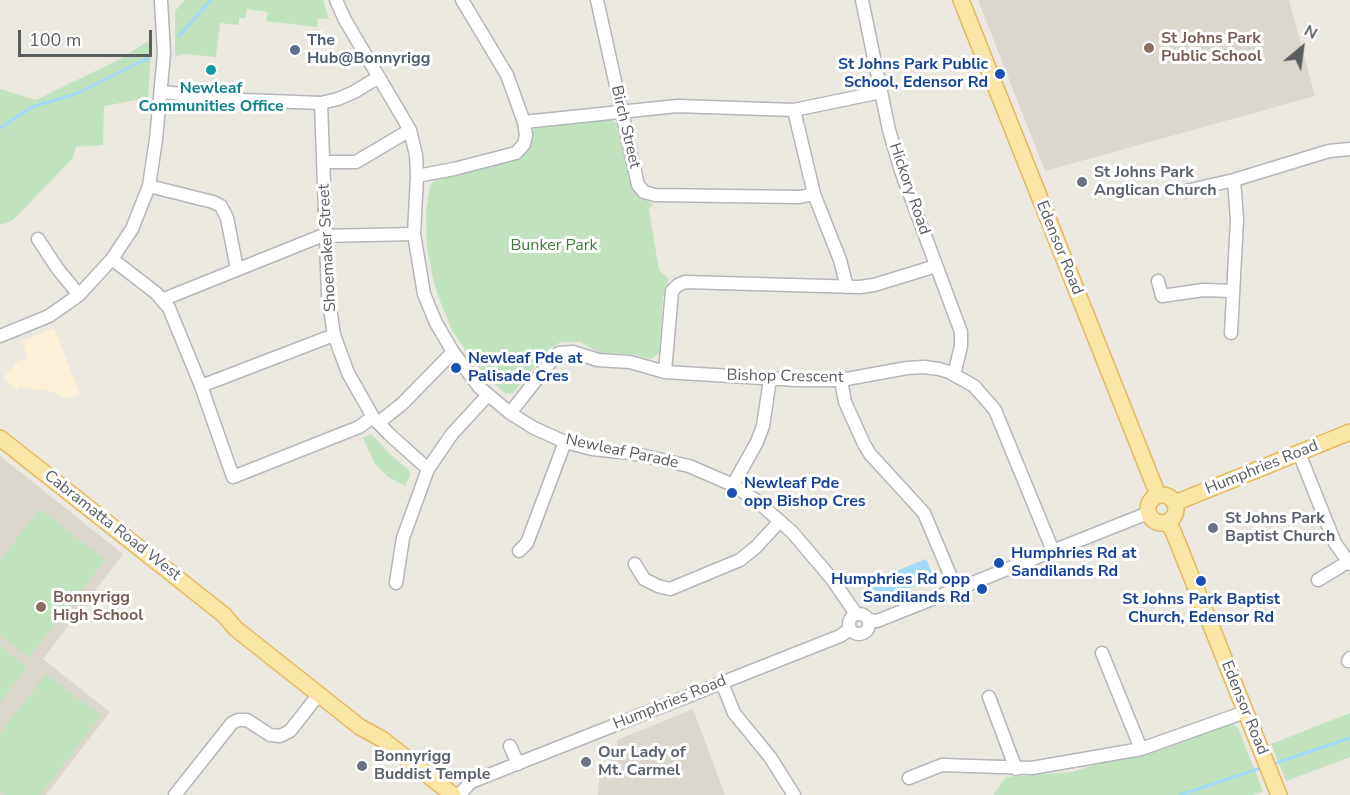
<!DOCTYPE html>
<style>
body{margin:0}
#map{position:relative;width:1350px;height:795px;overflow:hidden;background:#ebe8e0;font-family:"Nunito Sans",sans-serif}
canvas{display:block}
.north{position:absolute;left:1272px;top:18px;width:60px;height:60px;-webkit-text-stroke:4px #fff;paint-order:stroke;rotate:29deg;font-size:16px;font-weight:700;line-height:24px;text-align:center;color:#595d60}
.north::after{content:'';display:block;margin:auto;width:21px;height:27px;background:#595d60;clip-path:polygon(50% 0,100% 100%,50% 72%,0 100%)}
.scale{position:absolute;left:18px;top:30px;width:134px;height:27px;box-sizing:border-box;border:3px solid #595d60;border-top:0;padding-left:8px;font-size:18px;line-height:21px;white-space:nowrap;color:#595d60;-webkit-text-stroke:4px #fff;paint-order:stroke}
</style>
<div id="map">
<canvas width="1350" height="795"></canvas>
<div class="north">N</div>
<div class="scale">100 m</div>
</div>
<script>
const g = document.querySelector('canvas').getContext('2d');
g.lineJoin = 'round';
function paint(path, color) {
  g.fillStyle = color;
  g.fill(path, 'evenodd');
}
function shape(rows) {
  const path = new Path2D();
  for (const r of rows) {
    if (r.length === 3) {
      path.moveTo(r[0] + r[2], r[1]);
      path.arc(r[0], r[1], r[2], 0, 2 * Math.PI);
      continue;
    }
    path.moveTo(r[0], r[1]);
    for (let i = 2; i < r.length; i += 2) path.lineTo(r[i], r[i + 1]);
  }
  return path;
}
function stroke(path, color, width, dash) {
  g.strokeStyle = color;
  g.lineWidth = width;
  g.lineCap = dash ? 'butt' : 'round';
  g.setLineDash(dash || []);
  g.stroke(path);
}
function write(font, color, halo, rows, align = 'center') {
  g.font = font + ' "Nunito Sans",sans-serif';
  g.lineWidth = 6;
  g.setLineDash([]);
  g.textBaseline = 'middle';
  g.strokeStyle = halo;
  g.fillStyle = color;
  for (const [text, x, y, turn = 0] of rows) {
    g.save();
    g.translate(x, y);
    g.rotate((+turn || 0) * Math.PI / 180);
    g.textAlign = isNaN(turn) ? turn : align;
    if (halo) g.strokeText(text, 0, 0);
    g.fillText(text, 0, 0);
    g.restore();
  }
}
const commercial = shape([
 [54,328,80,394,66,399,57,393,23,388,21,384,17,390,3,379,16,362,28,358,22,341]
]);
const education = shape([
 [978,0,1289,0,1315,96,1045,171],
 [0,456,123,554,43,659,110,712,46,795,0,795],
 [693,709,725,795,598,795,600,771,618,752,617,740]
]);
const green = shape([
 [185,0,323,0,329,19,318,18,317,27,266,21,268,12,247,9,245,18,239,18,239,25,220,23,216,57,183,54,175,57,175,11],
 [152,39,148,98,104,106,103,145,76,147,73,158,13,220,0,225,0,89,36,100,118,60],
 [609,119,616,123,632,188,640,197,653,204,649,209,659,270,669,279,663,297,659,353,651,359,631,354,600,353,580,342,561,342,549,349,513,393,506,394,490,380,470,357,452,330,440,301,434,283,427,247,426,213,430,186,434,181,523,156,530,147,532,133,535,128],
 [371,434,391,455,409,470,410,476,405,486,388,477,375,464,363,438],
 [40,509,105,560,29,657,0,635,0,560],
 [0,646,27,668,0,702],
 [46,674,101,716,40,795,5,795,0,791,0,733],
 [1350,713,1350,757,1286,781,1271,744],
 [1232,723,1238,728,1263,791,1252,795,993,795,1006,777,1072,772,1118,758,1151,752]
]);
const water = shape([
 [926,559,934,578,872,603,864,584]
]);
const stream = shape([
 [179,36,211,0],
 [0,128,32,107,78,93,148,58],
 [1273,764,1350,738],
 [1180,795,1264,767]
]);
const minor = shape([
 [336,0,345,20,410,130,416,155,417,176,414,234,424,294,436,323,453,352,479,387,510,413,534,428,565,442,592,449,631,453,689,466,733,485,758,502,792,532,832,579,856,614],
 [597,0,638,185,644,192,655,195,800,197,814,194],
 [862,0,889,130,901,171,961,332,961,346,954,375],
 [162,92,244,100,321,103,338,99,354,92,379,77],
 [321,103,328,295,334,335,348,373,373,417,389,434,428,469],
 [794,110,814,194,840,260,847,287],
 [524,122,677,106,794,110,881,92],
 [324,162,356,162,410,130],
 [417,176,454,169,516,153,524,144,526,135,524,122,507,75,462,0],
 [149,186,213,202,221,206,227,218,237,269],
 [1186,191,1234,180,1329,151,1350,149],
 [38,239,57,268,79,295],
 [112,259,156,293,169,308,201,386,233,477,359,427,373,417],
 [1158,281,1162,296,1203,290,1233,291],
 [164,299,321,236,414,234],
 [1231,333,1237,219,1234,180],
 [0,336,49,316,79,295,112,259,132,229,149,186,156,139,164,54,161,0],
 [665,372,672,291,678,285,685,282,860,287,874,285,936,266],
 [841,380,845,402,864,444,870,454,924,513,956,589],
 [201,386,334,335],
 [510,413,548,365,559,353,573,352,598,360,630,362,665,372,796,380,841,380,907,368,924,367,939,369,949,372,974,386,995,410,1053,551],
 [378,423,402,404,453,352],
 [1299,453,1335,543,1350,564],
 [733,485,757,442,763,426,770,379],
 [519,551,527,543,565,442],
 [635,564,644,579,658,586,670,589,740,560,756,547,780,521],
 [1318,580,1348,562],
 [396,583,403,538,428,469,452,434,487,396],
 [859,624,10],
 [869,620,877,621,1148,513],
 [1102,653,1141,749],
 [1348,661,1350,658],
 [722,683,734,713,770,757,794,795],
 [989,697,1016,769],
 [510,746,518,764],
 [909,778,942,765,1032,768,1141,749,1245,712],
 [175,795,232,723,238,720,247,720,270,735,280,736,290,731,319,694],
 [459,795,471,782,840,636,850,629]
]);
const major = shape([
 [961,0,1158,495],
 [0,438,224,615,236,629,360,727,382,739,453,795],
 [1162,509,14],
 [1175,503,1350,432],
 [1166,522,1172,529,1177,541,1279,795]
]);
const markers = [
 [1149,48,6,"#8d6e63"],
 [295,50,6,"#5c6f8a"],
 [211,70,6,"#0f9aa8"],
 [1000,74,6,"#1a4fb4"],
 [1082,182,6,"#6b7280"],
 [456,368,6,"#1a4fb4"],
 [732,493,6,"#1a4fb4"],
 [1213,528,6,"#6b7280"],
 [999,563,6,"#1a4fb4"],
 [1201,581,6,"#1a4fb4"],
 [982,589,6,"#1a4fb4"],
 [41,607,6,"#8d6e63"],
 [586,762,6,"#6b7280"],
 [362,766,6,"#6b7280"]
];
const educationNames = [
 ["St Johns Park",1161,39],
 ["Public School",1161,57],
 ["Bonnyrigg",53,598],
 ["High School",53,616]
];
const serviceNames = [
 ["The",307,41],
 ["Hub@Bonnyrigg",307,59]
];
const transitNames = [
 ["St Johns Park Public",988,65,"right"],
 ["School, Edensor Rd",988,83,"right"],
 ["Newleaf Pde at",468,359],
 ["Palisade Cres",468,377],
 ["Newleaf Pde",744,484],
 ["opp Bishop Cres",744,502],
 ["Humphries Rd at",1011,554],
 ["Sandilands Rd",1011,572],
 ["Humphries Rd opp",970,580,"right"],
 ["Sandilands Rd",970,598,"right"],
 ["St Johns Park Baptist",1201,600,"center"],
 ["Church, Edensor Rd",1201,618,"center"]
];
const cultureNames = [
 ["Newleaf",211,89],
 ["Communities Office",211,107]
];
const streetNames = [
 ["Birch Street",625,127,77],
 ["Hickory Road",909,189,71],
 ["Shoemaker Street",328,248,-93],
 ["Edensor Road",1059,248,68],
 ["Bishop Crescent",785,377,1],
 ["Newleaf Parade",622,452,12],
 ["Humphries Road",1262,468,-22],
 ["Cabramatta Road West",112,526,38],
 ["Humphries Road",670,703,-22],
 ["Edensor Road",1244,708,68]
];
const worshipNames = [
 ["St Johns Park",1094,173],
 ["Anglican Church",1094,191],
 ["St Johns Park",1225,519],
 ["Baptist Church",1225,537],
 ["Our Lady of",598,753],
 ["Mt. Carmel",598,771],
 ["Bonnyrigg",374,757],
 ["Buddist Temple",374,775]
];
const parkNames = [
 ["Bunker Park",554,246]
];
paint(commercial, '#fbf0d5');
paint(education, '#dbd7ce');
paint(green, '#c0e2be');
paint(water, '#a3d9f9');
stroke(stream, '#a3d9f9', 3);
stroke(minor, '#b3b6ba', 15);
stroke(major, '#e7b75d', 18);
stroke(minor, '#fff', 12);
stroke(major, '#f9e6a7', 15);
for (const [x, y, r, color] of markers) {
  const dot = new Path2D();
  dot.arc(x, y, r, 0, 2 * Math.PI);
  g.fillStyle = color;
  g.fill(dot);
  stroke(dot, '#fff', 2);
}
write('bold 16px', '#785e54', '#fff', educationNames, 'left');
write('bold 16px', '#4e5e75', '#fff', serviceNames, 'left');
write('bold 16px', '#164399', '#fff', transitNames, 'left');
write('bold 16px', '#0d838f', '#fff', cultureNames);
write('16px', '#595d60', '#fff', streetNames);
write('bold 16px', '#5b616d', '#fff', worshipNames, 'left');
write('16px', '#3b7f39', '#fff', parkNames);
</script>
